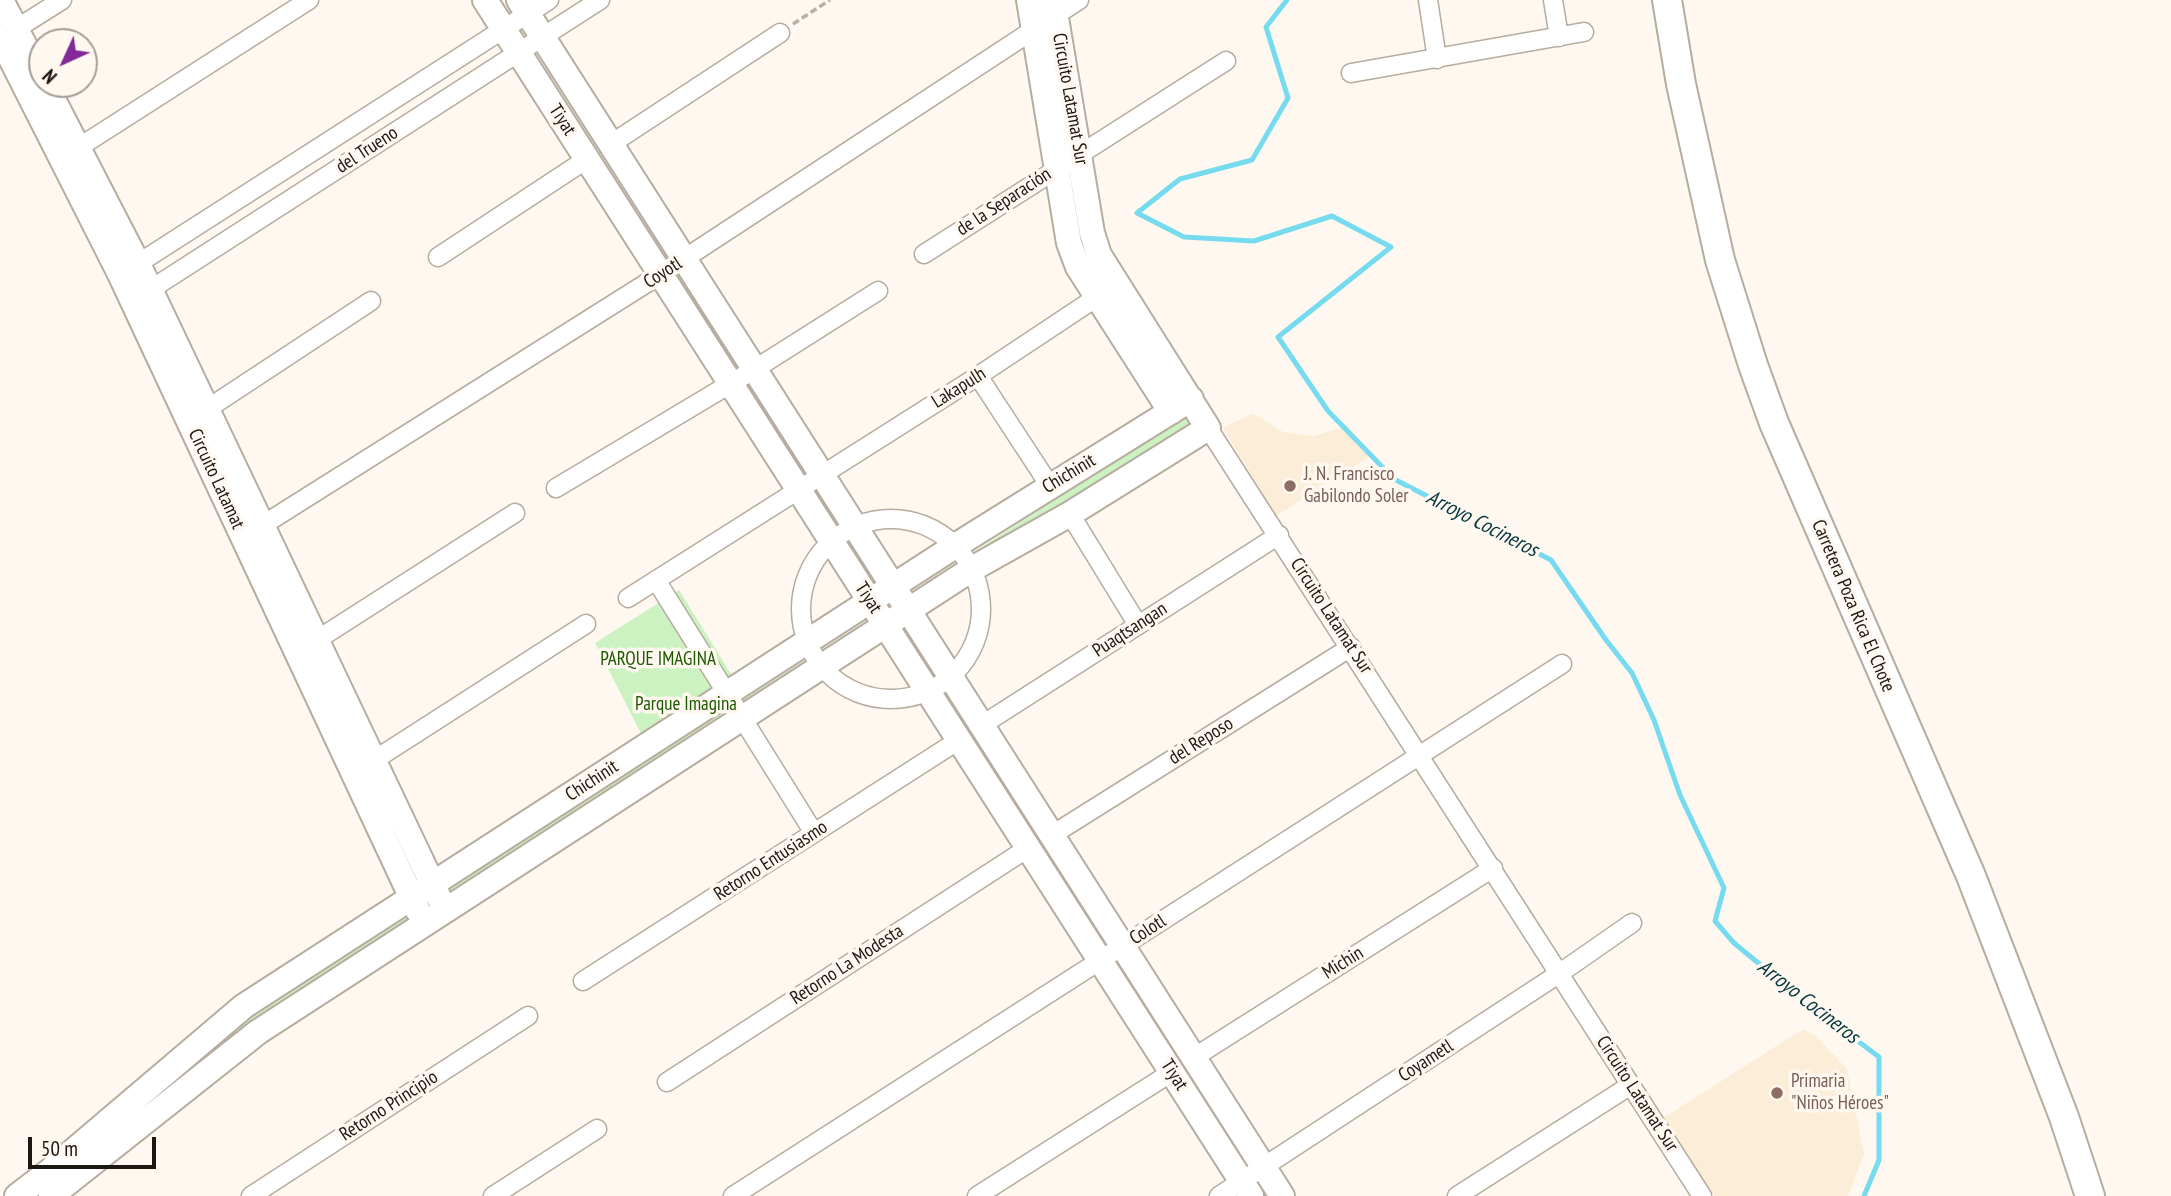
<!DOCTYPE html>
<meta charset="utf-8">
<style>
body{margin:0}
#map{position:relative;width:2171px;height:1196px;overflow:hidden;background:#fff8f0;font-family:"PT Sans Narrow",sans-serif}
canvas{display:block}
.north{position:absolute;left:28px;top:28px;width:70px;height:70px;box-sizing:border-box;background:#fff8f0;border:2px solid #a49e98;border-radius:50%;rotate:225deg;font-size:19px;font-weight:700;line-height:28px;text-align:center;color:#1b1813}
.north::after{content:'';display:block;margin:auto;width:24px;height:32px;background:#812997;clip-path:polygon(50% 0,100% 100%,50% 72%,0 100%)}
.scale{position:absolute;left:28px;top:1137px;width:128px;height:32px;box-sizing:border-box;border:4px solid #1b1813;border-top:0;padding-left:9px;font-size:21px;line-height:24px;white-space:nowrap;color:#1b1813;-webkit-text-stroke:5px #fff8f0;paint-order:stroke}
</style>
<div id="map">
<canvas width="2171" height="1196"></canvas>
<div class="north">N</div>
<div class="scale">50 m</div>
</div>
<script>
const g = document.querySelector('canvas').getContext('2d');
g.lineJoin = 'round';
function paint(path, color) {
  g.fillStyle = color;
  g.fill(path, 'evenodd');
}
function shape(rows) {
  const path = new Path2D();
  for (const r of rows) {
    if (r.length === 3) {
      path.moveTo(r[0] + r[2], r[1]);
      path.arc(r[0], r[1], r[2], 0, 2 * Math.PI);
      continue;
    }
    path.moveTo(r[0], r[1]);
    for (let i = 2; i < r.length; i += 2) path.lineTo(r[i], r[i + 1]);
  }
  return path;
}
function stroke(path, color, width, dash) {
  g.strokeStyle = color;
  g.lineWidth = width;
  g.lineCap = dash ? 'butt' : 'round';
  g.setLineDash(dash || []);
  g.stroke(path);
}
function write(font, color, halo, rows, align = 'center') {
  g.font = font + ' "PT Sans Narrow",sans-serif';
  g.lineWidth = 7;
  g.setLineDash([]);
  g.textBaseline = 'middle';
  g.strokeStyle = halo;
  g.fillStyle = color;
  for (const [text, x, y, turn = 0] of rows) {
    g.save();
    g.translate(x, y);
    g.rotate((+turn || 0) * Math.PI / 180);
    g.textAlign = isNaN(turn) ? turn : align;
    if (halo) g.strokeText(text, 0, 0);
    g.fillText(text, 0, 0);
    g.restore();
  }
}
const built = shape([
 [1253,413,1283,432,1314,436,1348,426,1369,457,1276,516,1223,428],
 [1803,1029,1816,1036,1847,1069,1864,1154,1848,1196,1714,1196,1663,1118]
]);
const green = shape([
 [1185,417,1189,424,909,603,905,596],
 [679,590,746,698,857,627,861,633,750,705,760,722,714,751,445,899,442,892,653,757,595,643],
 [912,634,1108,940,1099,945,904,639],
 [407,914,411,920,59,1176,249,1017]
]);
const stream = shape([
 [1287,0,1266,27,1288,98,1252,160,1180,179,1137,213,1184,237,1254,241,1332,216,1391,247,1278,337,1328,411,1394,479,1551,560,1606,640,1632,673,1654,720,1680,795,1724,888,1715,921,1734,943,1797,995,1879,1057,1879,1160,1864,1196]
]);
const path = shape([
 [793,24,830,0]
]);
const street = shape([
 [1428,0,1437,59],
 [1553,0,1559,37],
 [8,34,62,0],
 [1351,73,1584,32],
 [611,144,780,33],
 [70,153,309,0],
 [924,254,1226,61],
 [438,257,587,159],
 [128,270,549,0],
 [142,295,600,0],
 [978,376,1050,486],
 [198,415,371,301],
 [1208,428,1702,1196],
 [556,488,755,369,878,291],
 [1070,514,1138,625],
 [891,609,90],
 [255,530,661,274,1079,0],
 [656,580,814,833],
 [628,598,978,376,1106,291],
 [309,645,515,513],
 [982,725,1279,535],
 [365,766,586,624],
 [1052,835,1351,647],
 [583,981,959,740],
 [1193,1058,1493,868],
 [667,1082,1028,848],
 [251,1196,528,1016],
 [493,1196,597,1129],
 [733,1196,1562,664],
 [977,1196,1172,1072],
 [1219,1196,1560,973,1632,923],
 [1457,1196,1631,1085]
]);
const secondary = shape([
 [1,0,42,79],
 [485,0,1251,1196],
 [519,0,1282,1196],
 [1029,0,1069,243,1078,267,1171,412],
 [0,37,120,274,418,911],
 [45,84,138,264,439,898],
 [17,1196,51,1170,244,1006,955,546,1191,399],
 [51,1196,258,1032,972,569,1070,514,1208,428,1099,255,1092,233,1053,0]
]);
const primary = shape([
 [1667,0,1681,84,1720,260,1753,365,1774,423,1971,876,2064,1117,2090,1196]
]);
const markers = [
 [1290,486,7,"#8d6e63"],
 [1777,1093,7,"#8d6e63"]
];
const streetNames = [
 ["Circuito Latamat Sur",1070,99,80],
 ["Tiyat",562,120,57],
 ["del Trueno",367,150,-33],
 ["de la Separación",1004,202,-33],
 ["Coyotl",663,273,-33],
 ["Lakapulh",959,388,-32],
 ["Chichinit",1069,474,-31],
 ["Circuito Latamat",216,479,65],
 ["Tiyat",868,598,57],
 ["Carretera Poza Rica El Chote",1853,606,67],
 ["Circuito Latamat Sur",1331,616,57],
 ["Puaqtsangan",1130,630,-33],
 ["del Reposo",1201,741,-32],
 ["Chichinit",592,781,-33],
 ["Retorno Entusiasmo",771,861,-33],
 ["Colotl",1148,930,-33],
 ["Michin",1343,963,-32],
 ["Retorno La Modesta",847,965,-33],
 ["Coyametl",1426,1061,-33],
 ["Tiyat",1174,1075,57],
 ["Circuito Latamat Sur",1637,1094,57],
 ["Retorno Principio",389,1106,-33]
];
const educationNames = [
 ["J. N. Francisco",1304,475],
 ["Gabilondo Soler",1304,497],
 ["Primaria",1791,1082],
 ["\"Niños Héroes\"",1791,1104]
];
const parkNames = [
 ["PARQUE IMAGINA",658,660],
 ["Parque Imagina",686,705]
];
const waterNames = [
 ["Arroyo Cocineros",1482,524,27],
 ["Arroyo Cocineros",1808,1002,38]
];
paint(built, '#fcedd9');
paint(green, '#cbf2c0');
stroke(stream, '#76dbef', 5);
stroke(street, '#b6ac9f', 21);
stroke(secondary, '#b6ac9f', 28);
stroke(primary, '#b6ac9f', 32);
stroke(path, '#b6b0a9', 3.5, [7, 3.5]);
stroke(street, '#fff', 18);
stroke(secondary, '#fff', 24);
stroke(primary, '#fff', 28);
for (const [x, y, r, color] of markers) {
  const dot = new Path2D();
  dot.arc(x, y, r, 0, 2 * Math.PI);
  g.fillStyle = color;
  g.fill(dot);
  stroke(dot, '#fff8f0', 2.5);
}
write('19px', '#1b1813', '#fff8f0', streetNames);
write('19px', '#785e54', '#fff8f0', educationNames, 'left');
write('19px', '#1c5800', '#fff8f0', parkNames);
write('italic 21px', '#03363e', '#fff8f0', waterNames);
</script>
